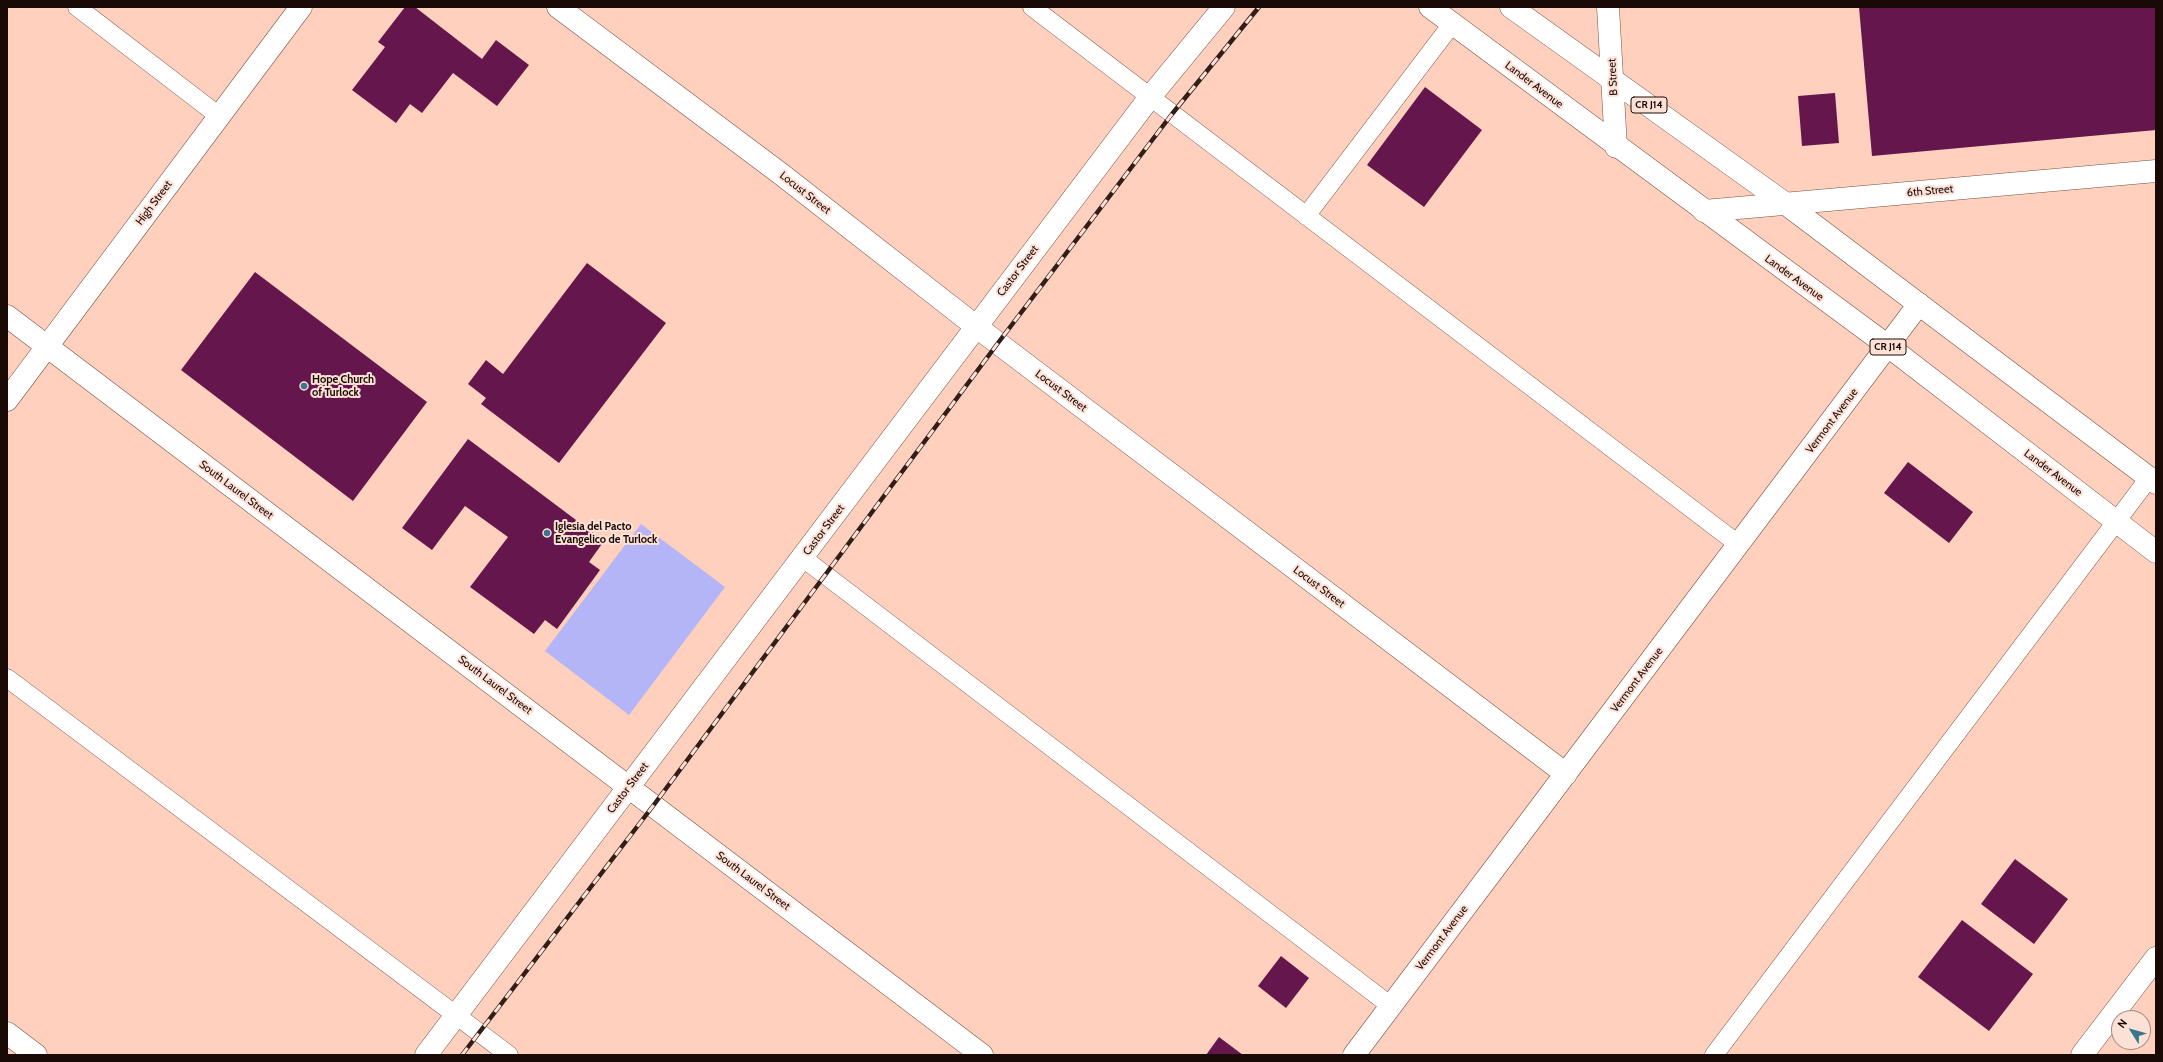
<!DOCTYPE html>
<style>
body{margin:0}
#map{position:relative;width:2163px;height:1062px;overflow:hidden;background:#fed0bd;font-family:Cabin,sans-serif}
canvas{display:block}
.frame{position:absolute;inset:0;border:8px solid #190a05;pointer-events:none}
.north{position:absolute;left:2111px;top:1010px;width:40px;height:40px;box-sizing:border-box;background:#fee1d6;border:1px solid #a28b82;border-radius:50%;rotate:307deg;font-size:11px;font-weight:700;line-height:16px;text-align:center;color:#190a05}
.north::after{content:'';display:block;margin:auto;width:14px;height:18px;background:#37768b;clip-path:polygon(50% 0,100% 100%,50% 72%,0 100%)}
</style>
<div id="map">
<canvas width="2163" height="1062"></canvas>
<div class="frame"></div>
<div class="north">N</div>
</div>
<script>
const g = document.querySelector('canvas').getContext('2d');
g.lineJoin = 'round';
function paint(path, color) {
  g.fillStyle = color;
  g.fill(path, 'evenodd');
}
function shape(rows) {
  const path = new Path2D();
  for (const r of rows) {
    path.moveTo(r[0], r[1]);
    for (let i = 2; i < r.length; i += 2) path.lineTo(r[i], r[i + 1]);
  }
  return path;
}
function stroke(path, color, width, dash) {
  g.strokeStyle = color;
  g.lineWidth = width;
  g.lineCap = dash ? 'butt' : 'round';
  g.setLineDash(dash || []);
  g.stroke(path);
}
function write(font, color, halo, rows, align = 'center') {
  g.font = font + ' Cabin,sans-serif';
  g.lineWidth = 4;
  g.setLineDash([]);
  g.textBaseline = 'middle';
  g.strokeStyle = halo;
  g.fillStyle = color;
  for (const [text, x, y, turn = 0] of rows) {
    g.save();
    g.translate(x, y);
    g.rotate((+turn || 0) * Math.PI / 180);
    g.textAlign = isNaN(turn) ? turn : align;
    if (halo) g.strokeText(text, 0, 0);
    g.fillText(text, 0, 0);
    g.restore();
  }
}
const green = shape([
 [641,524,725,587,629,715,545,651]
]);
const building = shape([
 [405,7,415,7,482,59,496,40,529,65,497,106,453,73,422,113,410,104,396,123,352,90,385,47,378,42],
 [1859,7,2156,7,2156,130,1872,156],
 [1425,87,1482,130,1424,207,1367,165],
 [1835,93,1839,143,1802,146,1798,96],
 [587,263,666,323,559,463,481,404,486,398,468,384,486,360,503,374],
 [255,272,427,402,353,501,181,370],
 [468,439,604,541,589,562,600,570,557,629,545,620,534,634,470,587,508,537,465,506,432,550,402,528],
 [1908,462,1973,512,1949,543,1884,493],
 [2015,859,2068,899,2034,944,1981,904],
 [1962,920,2033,974,1989,1031,1918,977],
 [1281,956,1309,978,1286,1008,1258,986],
 [1219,1037,1243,1055,1206,1055]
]);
const lane = shape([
 [77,7,219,116],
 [1032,7,1738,544],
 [1306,216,1452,24],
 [803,558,1391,1006],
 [7,678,509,1055],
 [1714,1055,2149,478]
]);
const street = shape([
 [558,7,781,174,982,331,1566,774],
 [1608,7,1616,147],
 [1704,211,2156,171],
 [7,316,982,1055],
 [7,400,301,7],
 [7,1033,36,1055],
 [426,1055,1150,97,1224,7],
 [1354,1055,1919,304],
 [2082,1055,2156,958]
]);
const primary = shape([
 [1430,7,1888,346,2156,552],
 [1511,7,1786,204,2156,483]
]);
const rail = shape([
 [462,1055,653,806,998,343,1172,114,1259,7]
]);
const markers = [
 [304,386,4,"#37768b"],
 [547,533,4,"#37768b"]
];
const shields = [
 [1649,105,36],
 [1888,347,36]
];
const shieldNames = [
 ["CR J14",1649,105],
 ["CR J14",1888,347]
];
const streetNames = [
 ["B Street",1613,77,-93],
 ["Lander Avenue",1534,85,37],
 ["6th Street",1930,191,-5],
 ["Locust Street",805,193,38],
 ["High Street",154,203,-53],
 ["Castor Street",1018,271,-53],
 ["Lander Avenue",1794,278,36],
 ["Locust Street",1061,391,37],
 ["Vermont Avenue",1832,421,-53],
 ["Lander Avenue",2053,473,37],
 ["South Laurel Street",236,490,37],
 ["Castor Street",824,530,-53],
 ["Locust Street",1319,587,37],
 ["Vermont Avenue",1637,680,-53],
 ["South Laurel Street",495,685,37],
 ["Castor Street",628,788,-53],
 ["South Laurel Street",753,881,37],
 ["Vermont Avenue",1442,938,-53]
];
const poiNames = [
 ["Hope Church",312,380],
 ["of Turlock",312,393],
 ["Iglesia del Pacto",555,527],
 ["Evangelico de Turlock",555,540]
];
paint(green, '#b3b5f7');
paint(building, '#64164d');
stroke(lane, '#775040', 19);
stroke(street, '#775040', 23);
stroke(primary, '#775040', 23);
stroke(lane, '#fff', 18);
stroke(street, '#fff', 22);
stroke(primary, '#fff', 22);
stroke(rail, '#301e17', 4.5);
stroke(rail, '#fee1d6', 3, [9]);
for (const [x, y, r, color] of markers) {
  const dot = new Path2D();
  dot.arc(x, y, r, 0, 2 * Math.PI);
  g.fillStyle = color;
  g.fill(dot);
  stroke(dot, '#fee1d6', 1.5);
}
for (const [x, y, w] of shields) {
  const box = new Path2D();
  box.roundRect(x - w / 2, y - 8, w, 16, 3);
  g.fillStyle = '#fee1d6';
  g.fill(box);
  stroke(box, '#190a05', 1);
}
write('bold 10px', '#190a05', null, shieldNames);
write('11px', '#190a05', '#fee1d6', streetNames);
write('bold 11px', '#190a05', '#fee1d6', poiNames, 'left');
</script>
